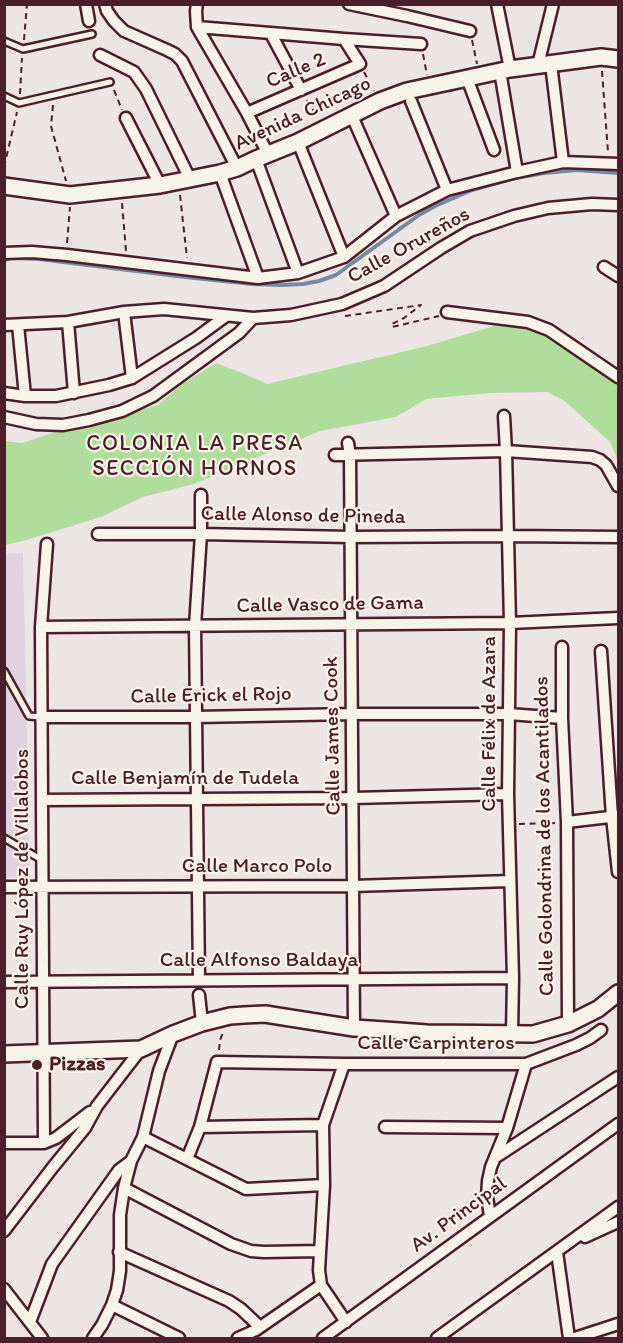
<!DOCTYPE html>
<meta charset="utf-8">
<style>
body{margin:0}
#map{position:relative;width:623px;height:1343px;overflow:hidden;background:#ede4e4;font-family:Itim,sans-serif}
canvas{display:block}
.frame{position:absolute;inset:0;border:6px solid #4a1f2b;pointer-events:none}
</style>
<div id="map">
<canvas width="623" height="1343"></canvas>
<div class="frame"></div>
</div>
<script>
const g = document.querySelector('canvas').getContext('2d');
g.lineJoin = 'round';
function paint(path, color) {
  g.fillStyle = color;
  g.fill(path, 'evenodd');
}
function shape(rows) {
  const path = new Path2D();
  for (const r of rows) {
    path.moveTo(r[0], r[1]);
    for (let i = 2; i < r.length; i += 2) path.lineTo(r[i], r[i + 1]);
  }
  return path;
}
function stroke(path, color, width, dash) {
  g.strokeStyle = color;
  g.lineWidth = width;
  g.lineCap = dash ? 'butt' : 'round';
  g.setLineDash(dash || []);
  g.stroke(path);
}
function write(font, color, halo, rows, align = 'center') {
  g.font = font + ' Itim,sans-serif';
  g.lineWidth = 4.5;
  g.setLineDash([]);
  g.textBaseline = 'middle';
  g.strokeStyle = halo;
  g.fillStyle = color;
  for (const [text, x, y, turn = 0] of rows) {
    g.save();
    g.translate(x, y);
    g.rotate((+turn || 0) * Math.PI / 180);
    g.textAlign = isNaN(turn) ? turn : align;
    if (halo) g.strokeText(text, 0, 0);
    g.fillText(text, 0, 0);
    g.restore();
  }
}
const built = shape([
 [23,553,30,877,5,877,4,554]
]);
const green = shape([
 [494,326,533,327,592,363,618,384,618,461,610,442,566,402,548,392,490,393,426,399,396,417,320,431,194,484,143,497,101,517,23,541,5,545,5,441,22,443,58,431,106,420,158,405,182,384,216,363,247,375,267,384,427,346]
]);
const stream = shape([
 [4,260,12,258,39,259,185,277,252,284,282,285,303,284,319,281,336,275,419,215,435,206,472,190,511,179,544,173,577,170,618,173]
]);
const path = shape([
 [24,40,27,4],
 [472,40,477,64],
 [423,54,427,75],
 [602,71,608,152],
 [364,72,374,91],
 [114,90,122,110],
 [20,94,22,58],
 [307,100,318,118],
 [53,105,51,126,66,181],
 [4,167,17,112],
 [180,195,187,258],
 [122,203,126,251],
 [67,243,70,207],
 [345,316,421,305,404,318,392,324,392,327,439,316],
 [519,824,555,823],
 [219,1050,220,1040,224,1030]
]);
const lane = shape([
 [4,41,23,49,92,34],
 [4,96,19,103,110,82],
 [4,671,29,716,41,717],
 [4,838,42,860]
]);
const street = shape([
 [86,4,89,21],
 [105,4,107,11,114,21,124,31,167,50,175,54,182,61,237,168],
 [197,4,196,11,197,27,247,113,268,154],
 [349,4,407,16,470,31],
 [497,4,510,69],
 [197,27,344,39,421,44],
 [271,34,301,90],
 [100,55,134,72,146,89,190,179],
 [551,64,563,162],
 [538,65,553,4],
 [500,71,517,172],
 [467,78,494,150],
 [411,101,447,190],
 [247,113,360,64,344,39],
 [352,116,396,216],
 [126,118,160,185],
 [298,142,344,257],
 [256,159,298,273],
 [220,173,258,278],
 [4,253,32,252,67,255,258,278,298,273,344,257,396,216,447,190,517,172,563,162,618,164],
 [604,267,618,276],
 [124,312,132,378],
 [447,312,528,322,549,330,618,377],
 [68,322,74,393],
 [4,325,68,322,124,312,164,309,253,318,291,315,342,304,384,286,441,248,470,231,514,216,548,208,592,204,618,205],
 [18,325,25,396],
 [4,393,25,396,56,396,109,385,132,378,196,338,226,316],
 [504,416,506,451,510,623,508,794,513,978,512,1033],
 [4,417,36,424,63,425,89,420,122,411,153,396,239,333,253,318],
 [348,443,350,455,354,1028],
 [335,455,506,451,592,457,600,460,606,465,618,486],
 [98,534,201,534,351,537,508,536,618,537],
 [41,627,510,623,618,618],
 [562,647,562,718,567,822,568,1024],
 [601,651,612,817,618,872],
 [41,717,196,717,353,714,509,714,562,718],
 [42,800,353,798,508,794],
 [567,822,618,816],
 [4,887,353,886,510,881],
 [199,980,195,626,201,534,201,495],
 [4,982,513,978],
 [199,995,202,1023],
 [200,1127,323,1125],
 [385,1127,507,1128],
 [143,1137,246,1189,324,1185],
 [4,1143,44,1143,56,1138,90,1112],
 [44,1143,41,627,47,544],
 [496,1157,618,1077],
 [187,1159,200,1127,217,1062,344,1064,526,1064,576,1045,590,1038,601,1030],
 [124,1188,231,1244,251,1251,264,1252,319,1251],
 [490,1216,487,1197,488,1181,491,1167,507,1128,526,1064],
 [4,1231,53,1167,85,1128,97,1106,141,1049],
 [585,1237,618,1222],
 [119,1252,229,1301,241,1309,260,1327],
 [557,1252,569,1338],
 [321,1285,319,1270,324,1185,323,1125,344,1064],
 [4,1289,42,1338],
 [112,1305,179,1338],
 [30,1322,52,1264,119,1170,131,1161],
 [93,1338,102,1325,112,1305,117,1290,120,1271,120,1215,124,1188,131,1161,143,1137,159,1071,173,1034],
 [238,1338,256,1330,321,1285,346,1322],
 [323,1338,618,1124],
 [437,1338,618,1207],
 [575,1338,618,1324]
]);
const secondary = shape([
 [4,186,70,195,160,185,220,173,237,168,256,159,298,142,380,101,407,91,510,69,601,57,618,59],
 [4,1054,141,1049,173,1034,202,1023,230,1016,244,1015,265,1014,354,1028,385,1030,427,1033,533,1034,568,1024,598,1009,618,993]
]);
const markers = [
 [37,1065,6,"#4a1f2b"]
];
const streetNames = [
 ["Calle 2",296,71,-23],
 ["Avenida Chicago",303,114,-25],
 ["Calle Orureños",409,246,-29],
 ["Calle Alonso de Pineda",303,516,1],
 ["Calle Vasco de Gama",330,605,-1],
 ["Calle Erick el Rojo",211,696,-1],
 ["Calle Félix de Azara",490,724,-90],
 ["Calle James Cook",333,736,-91],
 ["Calle Benjamín de Tudela",185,779],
 ["Calle Golondrina de los Acantilados",545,836,-91],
 ["Calle Marco Polo",257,867],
 ["Calle Ruy López de Villalobos",23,879,-90],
 ["Calle Alfonso Baldaya",259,961],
 ["Calle Carpinteros",436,1044],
 ["Av. Principal",459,1215,-36]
];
const poiNames = [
 ["Pizzas",49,1065]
];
const neighbourhoodNames = [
 ["COLONIA LA PRESA",195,444],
 ["SECCIÓN HORNOS",195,469]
];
paint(built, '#e1d2df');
paint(green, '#b0dd9c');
stroke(stream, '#738aa1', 4);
stroke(lane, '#4a1f2b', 10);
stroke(street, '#4a1f2b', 15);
stroke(secondary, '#4a1f2b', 20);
stroke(path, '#4a1f2b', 2, [6, 4.5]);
stroke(lane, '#f7f3e8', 5);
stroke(street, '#f7f3e8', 10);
stroke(secondary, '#f7f3e8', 15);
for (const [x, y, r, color] of markers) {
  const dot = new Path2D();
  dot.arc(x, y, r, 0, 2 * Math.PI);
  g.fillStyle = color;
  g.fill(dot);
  stroke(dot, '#f7f3e8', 2);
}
write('21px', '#4a1f2b', '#f7f3e8', streetNames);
write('bold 21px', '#4a1f2b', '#f7f3e8', poiNames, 'left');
g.letterSpacing = '1.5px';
write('22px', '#4a1f2b', '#f7f3e8', neighbourhoodNames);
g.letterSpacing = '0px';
</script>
